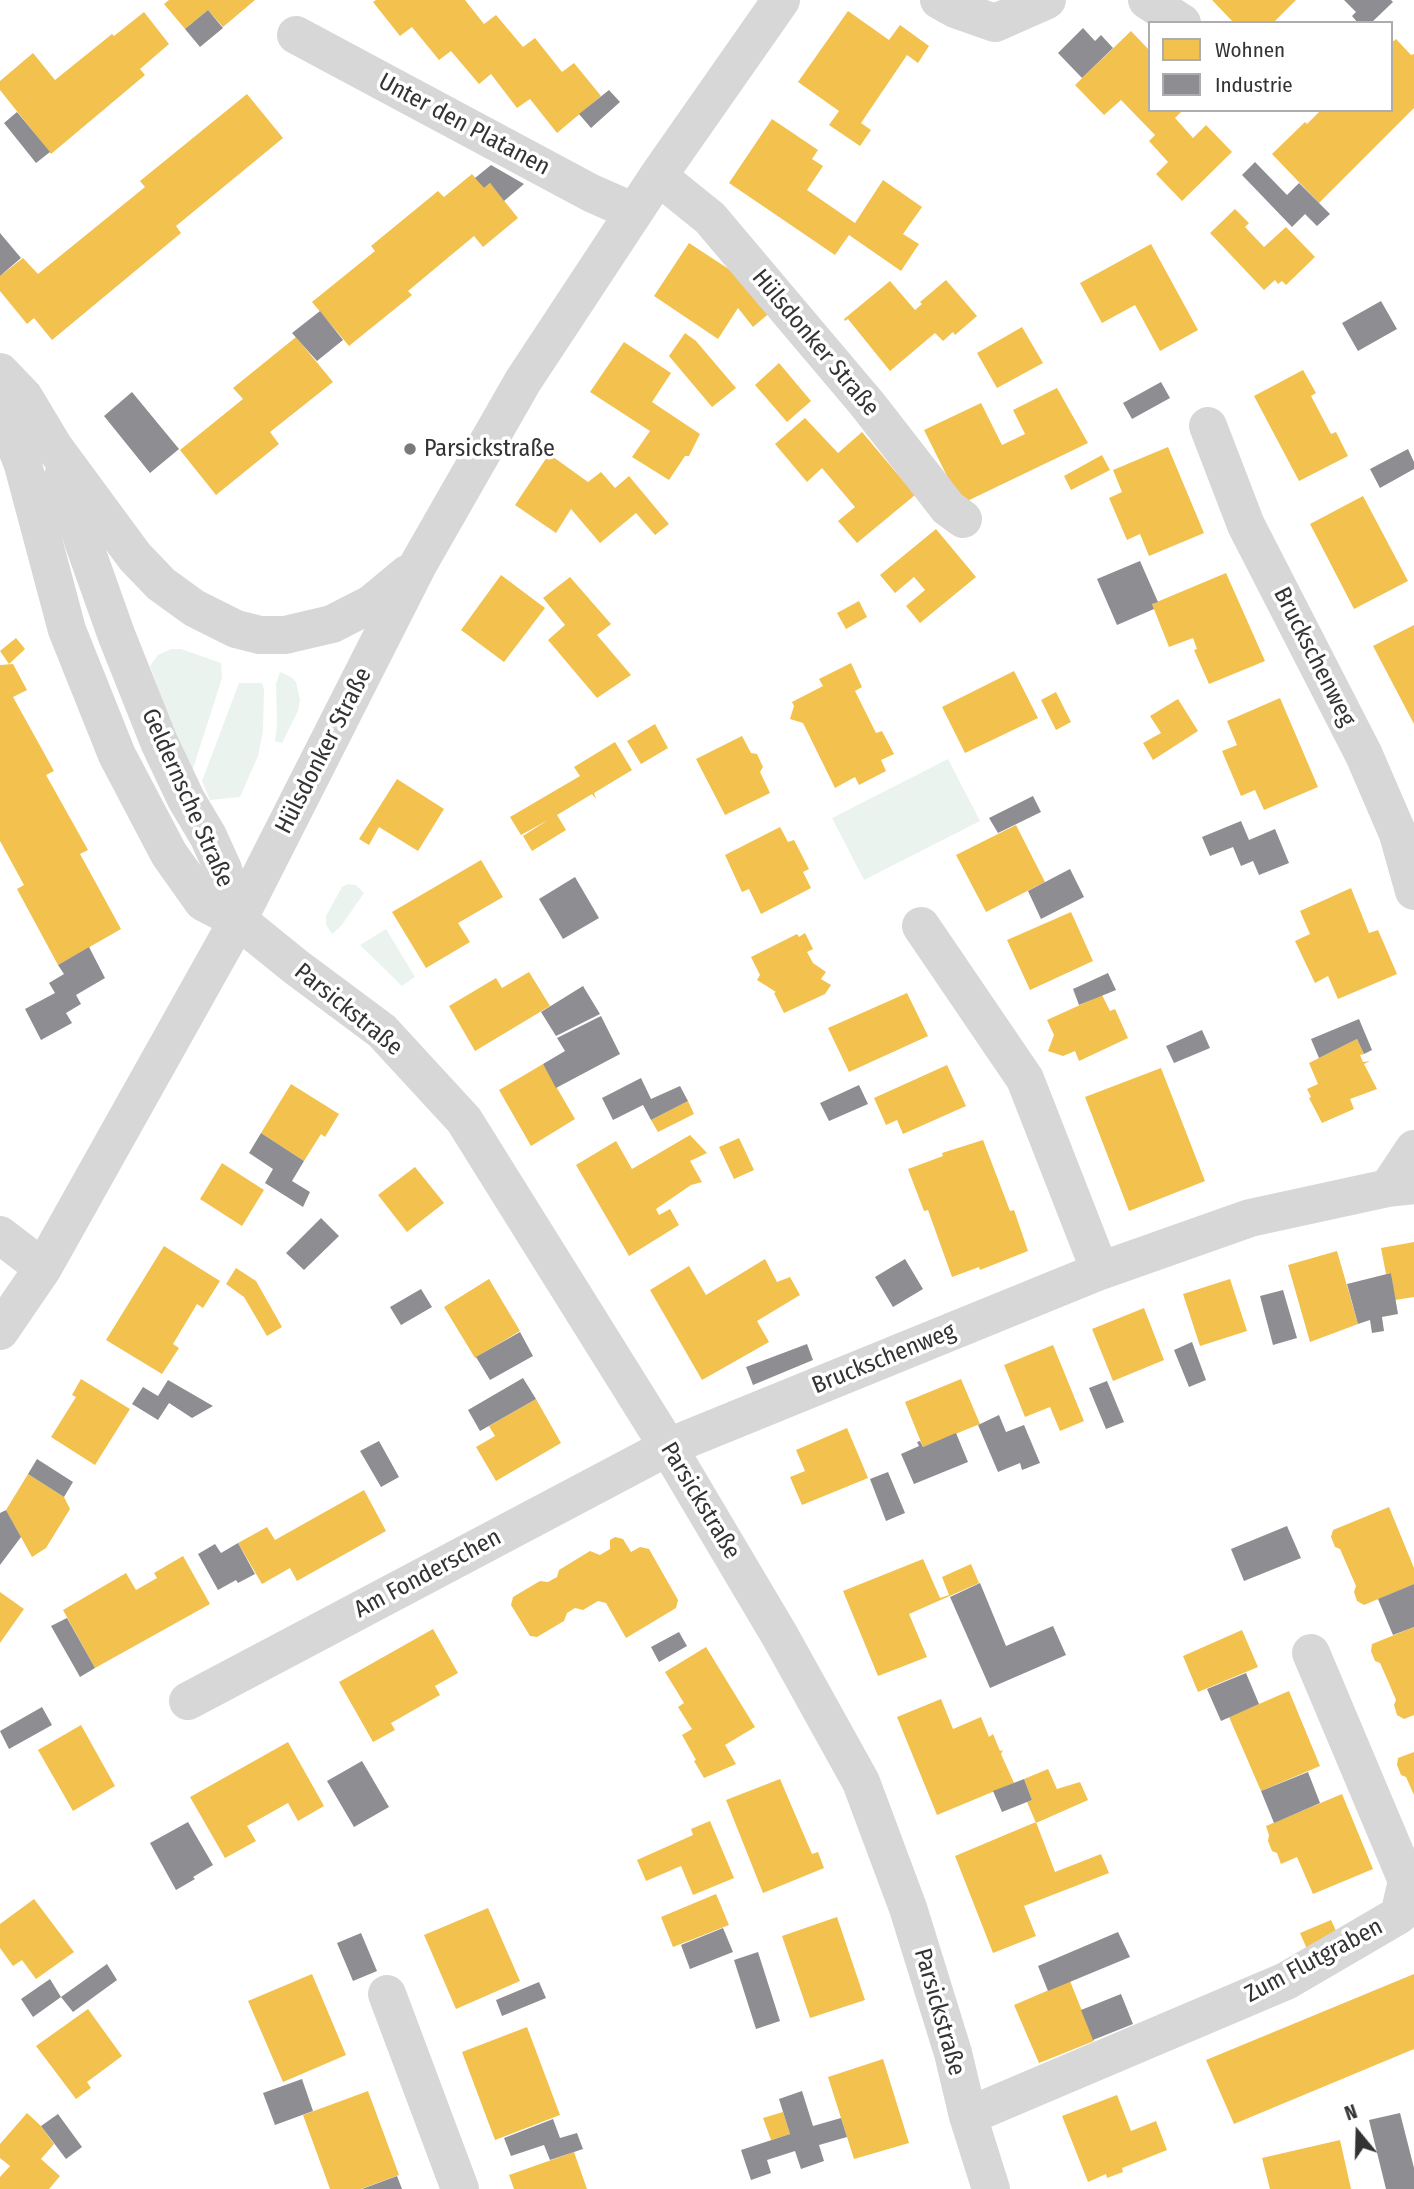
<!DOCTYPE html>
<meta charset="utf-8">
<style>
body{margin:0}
#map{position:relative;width:1414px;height:2189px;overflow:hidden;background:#fff;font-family:"Fira Sans Condensed",sans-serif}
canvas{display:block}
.legend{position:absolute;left:1148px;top:21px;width:245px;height:91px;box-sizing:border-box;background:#fff;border:2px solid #adadad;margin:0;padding:9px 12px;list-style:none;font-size:21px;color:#333}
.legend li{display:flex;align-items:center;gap:14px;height:35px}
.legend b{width:35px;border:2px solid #adadad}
.north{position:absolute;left:1323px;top:2098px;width:70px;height:70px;-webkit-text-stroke:5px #fff;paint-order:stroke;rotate:341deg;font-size:19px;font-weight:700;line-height:28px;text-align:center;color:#333}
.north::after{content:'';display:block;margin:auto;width:24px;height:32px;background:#333;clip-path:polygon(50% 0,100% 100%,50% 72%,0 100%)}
</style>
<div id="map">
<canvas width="1414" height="2189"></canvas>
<ul class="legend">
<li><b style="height:19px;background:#f2c14e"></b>Wohnen</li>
<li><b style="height:19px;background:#8d8d92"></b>Industrie</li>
</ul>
<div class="north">N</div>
</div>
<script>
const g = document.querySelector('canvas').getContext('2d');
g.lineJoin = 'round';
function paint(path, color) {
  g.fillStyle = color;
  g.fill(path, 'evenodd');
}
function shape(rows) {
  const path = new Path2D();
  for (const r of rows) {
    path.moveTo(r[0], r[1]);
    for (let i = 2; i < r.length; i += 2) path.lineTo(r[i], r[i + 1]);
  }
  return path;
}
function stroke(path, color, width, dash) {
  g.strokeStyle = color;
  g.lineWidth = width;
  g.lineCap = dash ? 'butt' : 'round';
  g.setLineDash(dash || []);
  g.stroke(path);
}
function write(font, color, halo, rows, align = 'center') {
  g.font = font + ' "Fira Sans Condensed",sans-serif';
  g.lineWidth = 7;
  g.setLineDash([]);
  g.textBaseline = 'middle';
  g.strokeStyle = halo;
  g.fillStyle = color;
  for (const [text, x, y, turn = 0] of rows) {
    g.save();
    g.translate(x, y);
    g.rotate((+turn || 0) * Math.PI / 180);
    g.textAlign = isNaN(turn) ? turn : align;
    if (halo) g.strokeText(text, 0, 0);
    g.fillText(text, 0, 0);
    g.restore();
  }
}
const green = shape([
 [171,649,181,649,221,663,222,678,190,778,150,666,158,655],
 [280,672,291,677,296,682,300,700,298,711,282,743,275,741,277,725,276,684],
 [239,683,262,683,264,690,263,731,258,756,240,797,210,800,202,781],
 [948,759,980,821,864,880,832,818],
 [347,884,356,885,364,893,341,926,332,934,326,925,326,916,342,887],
 [386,929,415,977,402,986,360,945]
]);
const homes = shape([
 [169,0,255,0,223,27,208,10,185,29,164,4],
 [376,0,465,0,484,24,496,15,523,47,535,38,562,72,574,63,601,96,557,133,530,99,517,108,491,74,479,84,451,51,439,60,412,27,400,36,373,2],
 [1212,0,1296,0,1273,23,1234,23],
 [848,11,889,40,900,25,929,46,918,63,907,55,861,123,871,130,860,146,829,125,839,111,798,82],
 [144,12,169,44,140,69,145,75,51,154,0,90,0,81,33,53,55,80,112,34,114,36],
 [1131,31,1150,51,1150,110,1183,110,1175,118,1193,138,1206,125,1232,152,1182,201,1156,174,1168,162,1149,141,1155,135,1121,100,1104,115,1075,85],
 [1396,39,1411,55,1414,54,1414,108,1319,203,1272,154,1305,122,1307,124,1321,110,1391,110,1391,43],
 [247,94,283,138,176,226,181,233,52,340,34,318,27,324,0,291,0,276,23,258,38,274,145,187,140,181],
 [772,119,818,150,812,159,823,166,807,190,855,223,883,180,922,207,903,234,919,244,901,271,849,235,835,255,729,183],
 [472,174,484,188,490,183,518,218,483,247,474,236,408,291,412,295,349,346,312,302,375,251,371,246,438,191,444,197],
 [1235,209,1249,223,1245,227,1264,247,1286,227,1315,257,1286,285,1282,281,1278,284,1275,280,1264,290,1210,233],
 [689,243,750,283,773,310,753,327,738,308,718,339,654,296],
 [1151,244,1198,330,1160,351,1135,305,1102,323,1080,283],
 [946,280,977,316,955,335,953,332,943,341,935,333,890,371,848,319,845,321,844,319,890,281,915,310,922,304,920,302],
 [1022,327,1043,363,997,388,977,353],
 [685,333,696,341,736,388,712,407,669,356],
 [296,337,333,382,270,432,279,444,216,495,180,450,243,399,233,388],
 [624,342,671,373,652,402,700,434,689,456,685,456,669,480,632,457,650,431,590,392],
 [779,363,811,401,787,422,755,385],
 [1303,370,1316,393,1311,396,1331,434,1336,432,1348,456,1299,481,1254,396],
 [1057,388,1088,443,961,504,924,430,981,403,1002,445,1025,434,1013,410],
 [805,418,838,453,862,432,915,495,857,543,838,521,855,507,822,468,807,482,775,444],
 [1168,447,1204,533,1149,556,1140,534,1127,540,1109,498,1122,492,1113,470],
 [549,454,588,482,601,472,615,488,629,476,669,524,655,535,636,513,600,543,571,509,556,533,515,505],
 [1102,455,1110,470,1071,490,1064,476],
 [1363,496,1408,581,1354,609,1310,524],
 [936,529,976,577,920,623,906,606,925,590,914,577,895,593,880,575],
 [1226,573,1265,661,1209,684,1194,650,1197,649,1193,638,1169,647,1152,604],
 [501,575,545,608,504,662,461,630],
 [570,577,611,624,597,635,631,675,597,698,548,640,565,625,543,598],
 [859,601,867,617,846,629,837,613],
 [1414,625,1414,724,1373,646],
 [16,638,25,649,9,664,0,651],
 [851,663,862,687,855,691,876,733,882,731,894,754,881,760,886,771,859,785,855,777,835,788,803,723,790,719,794,706,792,702,823,686,819,679],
 [13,664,27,690,13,697,54,771,46,775,88,850,80,854,121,929,58,965,17,889,24,885,0,841,0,665],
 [1014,671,1038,718,965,753,942,707],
 [1056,692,1071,722,1056,730,1041,700],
 [1280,698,1318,787,1264,810,1255,790,1241,796,1222,751,1237,745,1227,721],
 [1178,699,1198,731,1153,760,1143,743,1161,733,1150,716],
 [655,724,668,748,641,764,627,741],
 [742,736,751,753,757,754,763,767,760,772,770,793,725,815,696,759],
 [615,742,632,770,594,793,596,799,592,794,557,815,566,830,532,851,523,836,548,820,521,835,510,817,580,776,574,767],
 [397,779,444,809,418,851,379,827,369,845,359,839],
 [1016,825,1045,882,986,912,956,855],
 [780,827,788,842,794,840,809,869,803,872,811,888,761,914,749,889,742,892,725,855],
 [481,860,503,897,458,923,470,942,426,968,392,912],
 [1351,888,1369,933,1378,930,1397,974,1338,999,1328,976,1315,983,1295,941,1310,934,1300,911],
 [1071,912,1093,961,1030,990,1007,940],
 [805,933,813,949,807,952,813,963,826,972,821,979,831,985,825,994,784,1013,774,993,776,992,757,980,760,975,751,957,797,934,799,937],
 [529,972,550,1006,475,1051,449,1006,496,978,502,988],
 [907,993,928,1036,849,1072,828,1028],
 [1102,995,1110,1011,1115,1009,1128,1038,1079,1061,1075,1051,1063,1056,1048,1051,1054,1035,1047,1020],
 [1357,1039,1364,1054,1360,1055,1363,1062,1370,1061,1364,1064,1377,1089,1350,1099,1354,1109,1322,1123,1309,1098,1311,1097,1307,1089,1318,1084,1309,1063],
 [543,1064,575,1119,531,1146,499,1090],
 [947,1065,966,1106,903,1134,897,1120,886,1125,874,1098],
 [1161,1068,1205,1181,1129,1211,1085,1097],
 [291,1084,339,1114,325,1137,321,1134,304,1161,261,1133],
 [688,1101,694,1114,658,1132,651,1120],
 [690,1135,707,1153,690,1161,702,1182,691,1185,656,1209,659,1215,670,1209,679,1225,629,1256,576,1165,616,1141,632,1169],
 [739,1138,754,1170,734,1179,719,1147],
 [983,1140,1010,1211,1014,1210,1028,1251,980,1270,979,1267,952,1277,928,1210,924,1211,908,1169,943,1156,942,1153],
 [222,1163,264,1190,242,1226,200,1199],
 [415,1167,444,1203,407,1232,378,1195],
 [1414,1242,1414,1297,1395,1300,1391,1273,1386,1274,1381,1248],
 [164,1246,220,1281,203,1308,197,1304,173,1344,179,1348,162,1374,106,1340],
 [1337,1251,1358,1324,1310,1342,1288,1265],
 [765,1259,777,1282,790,1277,800,1295,757,1321,769,1342,702,1380,650,1290,689,1266,706,1295],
 [236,1268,256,1281,282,1327,267,1336,244,1297,226,1284],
 [489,1279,520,1331,475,1358,444,1307],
 [1230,1279,1247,1331,1200,1346,1183,1294],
 [1144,1308,1164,1360,1113,1381,1092,1329],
 [1053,1345,1084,1421,1060,1431,1050,1407,1025,1417,1004,1365],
 [81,1379,130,1409,95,1465,51,1437,76,1397,72,1395],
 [961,1379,980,1424,923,1447,905,1402],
 [536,1399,561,1443,496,1481,476,1447,495,1436,489,1426],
 [847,1428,868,1478,802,1505,790,1477,805,1471,796,1450],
 [28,1474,64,1497,70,1509,46,1548,32,1557,6,1510],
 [364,1490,386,1531,297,1581,290,1568,262,1584,238,1543,267,1527,275,1540],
 [1389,1507,1414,1568,1414,1584,1364,1605,1357,1601,1354,1592,1356,1586,1340,1549,1335,1547,1331,1537,1333,1530],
 [615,1537,623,1539,631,1552,640,1547,649,1549,678,1600,676,1608,626,1638,606,1603,598,1601,583,1610,575,1608,567,1613,564,1621,537,1637,530,1636,511,1605,513,1597,540,1581,548,1582,557,1577,559,1570,590,1551,600,1555,610,1549,610,1540],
 [183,1556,210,1604,95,1668,63,1610,126,1573,136,1590,157,1578,154,1573],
 [923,1559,940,1598,949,1595,942,1577,971,1564,979,1583,909,1614,927,1657,878,1676,843,1591],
 [0,1592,24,1609,0,1643],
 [1414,1627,1414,1715,1404,1719,1397,1715,1394,1705,1396,1700,1388,1681,1380,1663,1375,1661,1371,1651,1372,1644],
 [433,1629,458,1673,435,1686,440,1695,391,1723,395,1730,373,1742,339,1682],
 [1242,1630,1258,1667,1198,1692,1183,1656],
 [706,1647,755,1727,725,1745,736,1764,704,1778,694,1761,696,1760,682,1735,692,1729,678,1707,684,1703,665,1672],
 [1289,1691,1320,1766,1261,1791,1229,1717],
 [941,1699,953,1729,981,1717,989,1737,993,1734,1000,1751,1003,1750,1001,1754,1014,1783,937,1815,897,1717],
 [81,1725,115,1786,73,1811,38,1750],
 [288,1742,324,1806,298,1821,288,1803,247,1826,256,1841,225,1858,190,1797],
 [1414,1752,1414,1795,1406,1777,1401,1775,1397,1765,1398,1758],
 [1048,1769,1057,1789,1080,1782,1088,1800,1036,1823,1027,1802,1032,1800,1024,1779],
 [780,1779,812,1854,818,1852,824,1868,763,1893,726,1800],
 [1342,1794,1373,1869,1313,1894,1297,1857,1281,1864,1277,1853,1272,1851,1268,1841,1269,1835,1266,1826],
 [710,1821,734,1878,693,1895,681,1866,646,1881,637,1860,693,1835,691,1829],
 [1036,1822,1055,1872,1101,1854,1109,1873,1024,1906,1036,1936,993,1953,955,1856],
 [716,1894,729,1925,673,1947,661,1917],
 [34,1899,74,1952,36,1979,22,1960,13,1966,0,1948,0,1924],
 [488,1908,520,1981,456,2009,424,1935],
 [837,1917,865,2000,810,2018,782,1936],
 [1331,1920,1338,1935,1307,1949,1300,1933],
 [312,1974,346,2055,283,2082,248,2001],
 [1414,1974,1414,2049,1234,2124,1206,2060],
 [1070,1981,1094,2041,1039,2063,1014,2005],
 [88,2009,122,2056,87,2082,91,2088,76,2099,36,2046],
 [527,2027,560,2115,495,2140,462,2052],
 [883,2059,909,2143,854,2159,828,2077],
 [368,2091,399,2175,361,2189,330,2189,303,2115],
 [1117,2095,1131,2131,1156,2121,1167,2150,1122,2168,1123,2172,1107,2178,1106,2174,1088,2182,1062,2116],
 [783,2112,790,2134,771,2140,763,2118],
 [27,2113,41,2126,54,2144,41,2159,60,2176,49,2189,0,2189,0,2177,10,2166,0,2158,0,2144],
 [1340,2140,1351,2189,1270,2189,1262,2158],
 [574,2152,587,2189,514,2189,509,2175]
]);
const industry = shape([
 [1344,0,1391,0,1393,2,1371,23,1358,23,1352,16,1356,12],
 [208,10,223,28,200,47,185,29],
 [1083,28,1095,41,1101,35,1113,48,1082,78,1058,53],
 [609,90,620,102,591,128,579,114],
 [17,112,50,152,36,163,4,123],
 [1255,162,1287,195,1299,183,1330,214,1317,226,1305,214,1292,227,1242,175],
 [491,165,524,184,504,201,490,183,484,188,475,178],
 [0,233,21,258,0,276],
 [1381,301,1397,329,1358,351,1342,323],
 [320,311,343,340,317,361,292,333],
 [1161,382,1170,398,1132,419,1123,403],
 [132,392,179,449,150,473,104,416],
 [1408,449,1414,462,1414,469,1380,488,1370,469],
 [1140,561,1158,602,1152,604,1154,609,1117,625,1097,579],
 [1033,796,1041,812,998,833,989,818],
 [1241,821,1249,840,1275,829,1289,863,1259,875,1253,861,1241,866,1233,847,1210,856,1202,837],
 [1070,869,1084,897,1041,919,1028,891],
 [575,877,599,918,563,939,539,899],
 [89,947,105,978,76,995,81,1004,66,1013,72,1023,41,1040,25,1009,55,993,49,983,64,974,58,965],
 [1108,973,1116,990,1079,1005,1073,989],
 [583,986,600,1014,556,1036,541,1012],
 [601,1016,620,1054,556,1088,543,1064,565,1051,557,1038],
 [1359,1019,1372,1050,1364,1054,1357,1039,1319,1058,1311,1039],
 [1202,1030,1210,1048,1174,1063,1166,1046],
 [641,1078,651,1099,680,1086,688,1101,651,1120,643,1105,613,1120,602,1098],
 [859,1085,868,1104,829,1121,820,1103],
 [261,1133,304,1161,292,1181,310,1192,303,1207,265,1183,273,1169,249,1153],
 [321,1218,339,1236,304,1270,286,1253],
 [905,1259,923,1289,893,1307,875,1277],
 [1391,1273,1398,1314,1382,1317,1384,1331,1372,1333,1370,1320,1358,1324,1347,1284],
 [421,1289,432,1307,401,1325,390,1307],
 [1283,1290,1297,1338,1273,1345,1260,1296],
 [520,1332,533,1356,490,1380,476,1357],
 [1192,1342,1206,1380,1189,1387,1174,1350],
 [807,1344,813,1360,753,1385,746,1367],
 [523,1378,536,1399,480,1431,468,1410],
 [168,1380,213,1406,192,1418,169,1403,158,1420,132,1404,143,1387,158,1396],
 [1107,1381,1124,1422,1106,1429,1089,1388],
 [999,1415,1006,1432,1024,1425,1040,1463,1022,1470,1020,1463,998,1472,978,1425],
 [956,1433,968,1462,914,1484,901,1454,919,1446,917,1442,920,1441,923,1447],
 [379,1441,399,1477,381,1487,360,1451],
 [37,1459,73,1482,64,1497,28,1474],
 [888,1472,905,1513,886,1521,870,1479],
 [6,1510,21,1537,0,1565,0,1513],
 [1287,1526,1301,1558,1244,1581,1231,1549],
 [238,1543,255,1574,238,1583,236,1580,218,1590,198,1554,215,1544,221,1553],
 [980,1583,1006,1646,1053,1626,1066,1655,990,1688,950,1597],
 [1414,1584,1414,1627,1393,1635,1378,1599],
 [67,1618,95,1668,80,1677,51,1626],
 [679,1632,687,1646,659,1662,651,1647],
 [1246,1673,1259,1704,1221,1721,1207,1689],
 [42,1707,52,1725,9,1749,0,1731],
 [362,1761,389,1807,354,1827,327,1781],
 [1308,1772,1320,1803,1274,1823,1261,1791],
 [1024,1779,1032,1800,1002,1812,993,1791],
 [188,1822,213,1865,193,1877,195,1879,176,1890,150,1843],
 [723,1928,733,1952,690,1969,681,1945],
 [1118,1932,1130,1957,1048,1991,1038,1966],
 [361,1933,377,1971,353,1981,337,1943],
 [758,1952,780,2021,756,2029,734,1960],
 [107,1964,117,1980,73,2012,61,1997,33,2017,21,1999,50,1979,61,1997],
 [539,1982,546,1998,502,2016,496,2000],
 [1121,1994,1133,2024,1093,2040,1081,2010],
 [302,2079,313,2111,275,2125,263,2093],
 [802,2091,813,2126,841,2118,847,2137,819,2145,824,2161,801,2169,795,2151,767,2160,771,2173,751,2180,741,2150,790,2134,779,2099],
 [1400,2113,1414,2168,1414,2189,1386,2189,1369,2120],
 [58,2114,82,2147,66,2159,41,2126],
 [553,2119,560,2138,577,2133,583,2149,550,2160,544,2145,511,2156,504,2138],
 [397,2176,402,2189,362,2189]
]);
const minor = shape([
 [939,0,955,9,995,23,1047,0],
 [1147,0,1182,23],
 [296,35,591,193,634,212],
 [658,176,710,218,868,405,948,508,963,519],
 [0,372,24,397,54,447,135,557,161,584,194,608,236,629,260,635,285,635,332,624,371,604,407,574],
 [0,405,23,465,67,630,117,755,169,854,203,902,238,920,296,967,382,1031,464,1120,668,1447,780,1636,861,1782,908,1908,953,2053,968,2116,991,2189],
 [1208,426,1246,525,1364,755,1398,834,1414,891],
 [63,476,84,544,116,634,159,742,186,799,208,836,223,869,238,920],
 [921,926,1025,1079,1100,1271],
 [1388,1188,1414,1149],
 [0,1235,43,1268],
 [0,1331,43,1268,238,920,419,563,523,381,658,176,781,0],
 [188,1701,668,1447,1100,1271,1250,1218,1388,1188,1414,1185],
 [387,1994,460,2189],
 [968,2116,1286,1981,1399,1915,1407,1881,1311,1653]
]);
const markers = [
 [410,449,7,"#7a7a7a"]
];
const streetNames = [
 ["Unter den Platanen",464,125,28],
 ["Hülsdonker Straße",815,343,50],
 ["Bruckschenweg",1314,657,63],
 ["Hülsdonker Straße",324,751,-63],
 ["Geldernsche Straße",187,798,66],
 ["Parsickstraße",348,1010,39],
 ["Bruckschenweg",884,1359,-22],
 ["Parsickstraße",700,1501,59],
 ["Am Fonderschen",428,1574,-28],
 ["Zum Flutgraben",1314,1961,-28],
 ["Parsickstraße",939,2012,74]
];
const poiNames = [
 ["Parsickstraße",424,449]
];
paint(green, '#ebf3ef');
paint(homes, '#f2c14e');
paint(industry, '#8d8d92');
stroke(minor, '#d7d7d7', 38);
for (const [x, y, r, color] of markers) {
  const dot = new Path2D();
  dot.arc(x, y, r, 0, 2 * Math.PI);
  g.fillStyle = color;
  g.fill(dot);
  stroke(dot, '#fff', 2.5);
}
write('24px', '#333', '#fff', streetNames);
write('24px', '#333', '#fff', poiNames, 'left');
</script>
